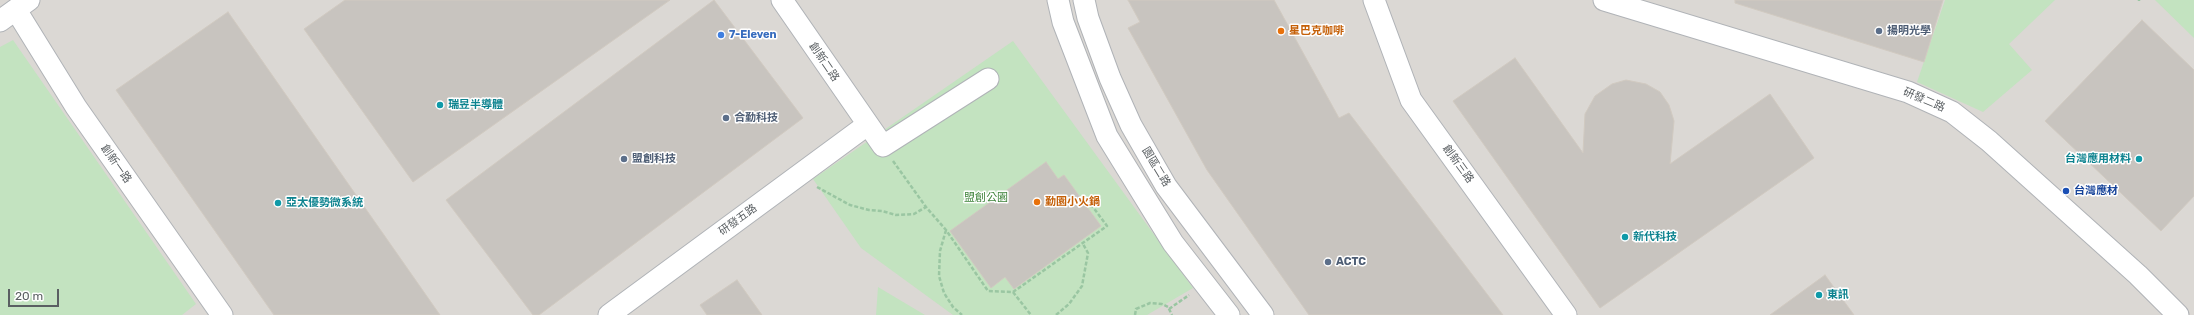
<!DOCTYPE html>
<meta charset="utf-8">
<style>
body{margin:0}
#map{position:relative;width:2194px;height:315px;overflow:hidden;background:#ece9e2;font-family:Rubik,sans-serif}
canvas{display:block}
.scale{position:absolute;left:8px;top:289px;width:51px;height:18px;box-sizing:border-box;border:2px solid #5a5f62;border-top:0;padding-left:5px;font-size:12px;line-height:14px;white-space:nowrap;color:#5a5f62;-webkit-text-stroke:3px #fff;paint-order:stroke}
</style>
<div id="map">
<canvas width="2194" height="315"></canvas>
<div class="scale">20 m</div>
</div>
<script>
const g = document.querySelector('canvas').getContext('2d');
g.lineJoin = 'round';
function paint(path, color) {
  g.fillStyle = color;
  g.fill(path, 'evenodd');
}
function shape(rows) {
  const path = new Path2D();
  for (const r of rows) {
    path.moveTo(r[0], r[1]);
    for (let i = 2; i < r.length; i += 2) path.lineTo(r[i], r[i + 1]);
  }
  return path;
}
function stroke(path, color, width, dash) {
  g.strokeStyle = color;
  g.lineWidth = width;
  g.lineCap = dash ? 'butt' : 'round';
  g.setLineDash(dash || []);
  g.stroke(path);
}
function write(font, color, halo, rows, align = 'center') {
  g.font = font + ' Rubik,"Noto Sans TC",sans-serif';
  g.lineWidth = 3;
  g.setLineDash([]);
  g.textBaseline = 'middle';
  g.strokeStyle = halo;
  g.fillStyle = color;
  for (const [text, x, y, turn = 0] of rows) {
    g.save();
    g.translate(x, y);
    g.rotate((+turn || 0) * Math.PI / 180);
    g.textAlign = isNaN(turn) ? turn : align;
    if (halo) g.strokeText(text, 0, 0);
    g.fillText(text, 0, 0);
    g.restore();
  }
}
const industrial = shape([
 [0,0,2194,0,2194,315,0,315]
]);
const green = shape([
 [1945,0,2055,0,2009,44,2032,70,1983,112,1917,82],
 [2155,0,2194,0,2194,38],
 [13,40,196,304,182,315,0,315,0,47],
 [1013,41,1193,288,1147,315,953,315,861,248,813,179],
 [878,287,925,315,876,315]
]);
const building = shape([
 [345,0,670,0,413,182,304,29,345,0],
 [714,0,803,118,539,315,533,315,446,200,714,0],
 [1128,0,1274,0,1339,118,1349,113,1503,315,1309,315,1207,170,1128,28,1140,22,1128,0],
 [1735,0,1943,0,1924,62,1735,3,1735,0],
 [228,12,440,315,274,315,116,90,228,12],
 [2142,20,2194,70,2194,196,2161,231,2045,121,2142,20],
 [1515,58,1583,153,1585,114,1595,96,1612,84,1626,80,1646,84,1660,92,1669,105,1674,121,1670,164,1770,94,1814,158,1600,308,1453,101,1515,58],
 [1046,162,1058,179,1064,175,1101,226,1014,289,1005,277,991,288,950,231,1046,162],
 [1825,275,1854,315,1770,315,1825,275],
 [737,280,762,315,707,315,700,305,737,280]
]);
const path = shape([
 [2139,1,2139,0],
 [893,161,926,207,946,230,988,291,1013,292,1107,226,1090,203],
 [817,187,850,205,869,210,882,211,896,215,914,214,926,207],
 [946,230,940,251,939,276,944,293,953,307,962,315],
 [1013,292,1031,315],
 [1169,309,1189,295],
 [1056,315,1069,304,1082,286,1088,253,1083,244],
 [1135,315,1136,309,1150,303,1162,304,1168,307,1172,315]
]);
const minor = shape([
 [782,0,883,146,988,79],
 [1058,0,1063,22,1107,136,1173,243,1229,315],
 [1084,0,1088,18,1110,78,1131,125,1166,186,1263,315],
 [1374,0,1411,100,1566,315],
 [1604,0,1908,92,1952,112,1989,141,2138,275,2178,315],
 [16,10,76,107,222,315],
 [0,21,29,0],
 [609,315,867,125]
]);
const markers = [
 [1281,31,4,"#e8710a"],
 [1879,31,4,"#5c6f8a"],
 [721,35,4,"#3f7fe0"],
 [440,105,4,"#0f9aa8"],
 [726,118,4,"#5c6f8a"],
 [624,159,4,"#5c6f8a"],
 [2139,159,4,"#0f9aa8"],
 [2066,191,4,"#1a4fb4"],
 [1037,202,4,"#e8710a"],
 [278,203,4,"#0f9aa8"],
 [1625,237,4,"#0f9aa8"],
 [1328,262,4,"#5c6f8a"],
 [1819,295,4,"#0f9aa8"]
];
const foodNames = [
 ["星巴克咖啡",1289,31],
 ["勤園小火鍋",1045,202]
];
const serviceNames = [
 ["揚明光學",1887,31],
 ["合勤科技",734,118],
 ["盟創科技",632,159],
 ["ACTC",1336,262]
];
const shopNames = [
 ["7-Eleven",729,35]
];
const streetNames = [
 ["創新二路",824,62,56],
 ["研發二路",1924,100,23],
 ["創新一路",116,164,55],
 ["創新三路",1458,164,54],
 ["園區二路",1156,167,59],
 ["研發五路",738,220,-36]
];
const cultureNames = [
 ["瑞昱半導體",448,105],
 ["台灣應用材料",2131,159,"right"],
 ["亞太優勢微系統",286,203],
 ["新代科技",1633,237],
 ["東訊",1827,295]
];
const transitNames = [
 ["台灣應材",2074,191]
];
const parkNames = [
 ["盟創公園",986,198]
];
paint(industrial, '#dbd8d4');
paint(green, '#c3e3c0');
paint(building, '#c8c4bf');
stroke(building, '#d1cac1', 1);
stroke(minor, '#b0b3b7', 23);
stroke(path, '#9ac6a2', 2.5, [4, 2]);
stroke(minor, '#fff', 21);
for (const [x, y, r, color] of markers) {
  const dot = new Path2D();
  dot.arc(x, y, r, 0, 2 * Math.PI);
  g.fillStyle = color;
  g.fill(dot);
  stroke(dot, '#fff', 1.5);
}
write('bold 11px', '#c56008', '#fff', foodNames, 'left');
write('bold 11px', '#4e5e75', '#fff', serviceNames, 'left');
write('bold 11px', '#366cbe', '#fff', shopNames, 'left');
write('11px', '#5a5f62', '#fff', streetNames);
write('bold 11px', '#0d838f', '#fff', cultureNames, 'left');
write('bold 11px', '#164399', '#fff', transitNames, 'left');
write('11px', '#3d8239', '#fff', parkNames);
</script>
